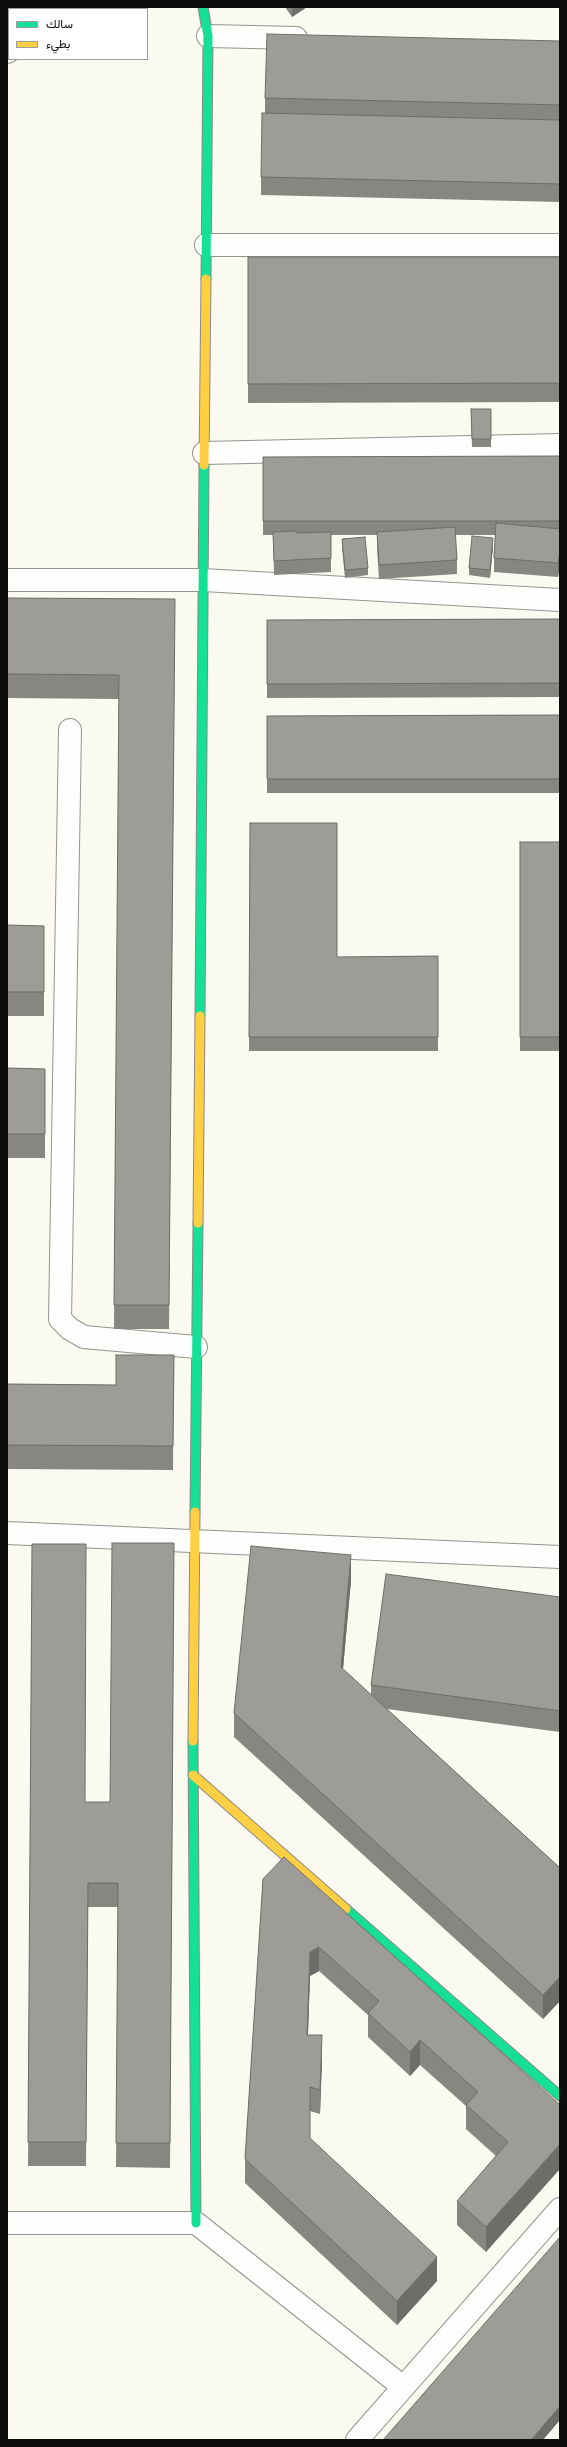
<!DOCTYPE html>
<meta charset="utf-8">
<style>
body{margin:0}
#map{position:relative;width:567px;height:2447px;overflow:hidden;background:#fbfaf0;font-family:"Noto Serif",Vazirmatn,serif}
canvas{display:block}
.frame{position:absolute;inset:0;border:8px solid #0d0d0d;pointer-events:none}
.legend{position:absolute;left:8px;top:8px;width:140px;height:52px;box-sizing:border-box;background:#fff;border:1px solid #9e9e9e;margin:0;padding:5px 7px;list-style:none;font-size:12px;color:#0d0d0d}
.legend li{display:flex;align-items:center;gap:8px;height:20px}
.legend b{width:20px;border:1px solid #9e9e9e}
</style>
<div id="map">
<canvas width="567" height="2447"></canvas>
<div class="frame"></div>
<ul class="legend">
<li><b style="height:5px;background:#16e098"></b>سالك</li>
<li><b style="height:5px;background:#ffcf43"></b>بطيء</li>
</ul>
</div>
<script>
const g = document.querySelector('canvas').getContext('2d');
g.lineJoin = 'round';
function shape(rows) {
  const path = new Path2D();
  for (const r of rows) {
    path.moveTo(r[0], r[1]);
    for (let i = 2; i < r.length; i += 2) path.lineTo(r[i], r[i + 1]);
  }
  return path;
}
function stroke(path, color, width, dash) {
  g.strokeStyle = color;
  g.lineWidth = width;
  g.lineCap = dash ? 'butt' : 'round';
  g.setLineDash(dash || []);
  g.stroke(path);
}
function paint(path, color) {
  g.fillStyle = color;
  g.fill(path, 'evenodd');
}
const street = shape([
 [72,9,75,7],
 [208,36,296,38],
 [7,52,9,51],
 [206,245,560,245],
 [204,453,560,445],
 [7,580,203,580,560,600],
 [70,730,60,1319,70,1329,84,1337,196,1347],
 [7,1533,560,1557],
 [7,2223,196,2223,403,2387],
 [357,2440,560,2209]
]);
const fast = shape([
 [203,7,208,36,206,279],
 [200,1016,204,465],
 [195,1512,198,1223],
 [193,1741,196,2223],
 [346,1909,560,2096]
]);
const slow = shape([
 [204,465,206,279],
 [198,1223,200,1016],
 [193,1741,195,1512],
 [193,1775,346,1909]
]);
const wall = shape([
 [285,7,307,7,292,17],
 [560,41,560,202,261,195,261,177,265,113,265,98],
 [248,257,560,257,560,402,248,403],
 [471,409,491,409,491,447,472,447],
 [560,456,560,570,559,570,558,577,494,572,494,558,495,535,455,535,457,560,457,574,379,579,377,547,377,535,331,535,331,572,274,575,273,535,263,535,263,457],
 [342,539,368,568,368,575,345,578,342,547],
 [493,546,490,578,469,575,469,568],
 [7,598,175,599,169,1329,114,1329,119,699,7,698],
 [560,619,560,697,267,698,267,620],
 [560,715,560,793,267,793,267,716],
 [250,823,337,957,438,956,438,1051,249,1051],
 [520,842,560,842,560,1051,520,1051],
 [7,925,44,926,44,1016,7,1016],
 [7,1068,45,1069,45,1158,7,1158],
 [174,1355,173,1470,7,1469,7,1384,116,1385],
 [174,1543,170,2168,116,2167,118,1907,88,1907,86,2166,28,2166,32,1544,85,1802,110,1802],
 [351,1580,343,1669,371,1695,371,1685,560,1597,560,1732,387,1709,560,1868,560,2001,543,2019,234,1737,234,1713],
 [263,1879,560,2105,486,2252,457,2225,457,2201,496,2156,466,2129,466,2106,420,2065,410,2076,368,2037,368,2015,319,1971,310,1976,308,2035,322,2059,320,2114,310,2111,310,2138,437,2281,397,2325,245,2183,245,2159]
]);
const shadedWall = shape([
 [292,7,307,7,292,17],
 [493,538,493,546,490,578,490,570],
 [559,556,559,570,558,577,558,563],
 [351,1555,351,1580,341,1691,341,1667],
 [319,1947,319,1971,310,1976,307,2059,307,2035,310,1952],
 [560,1977,560,2001,543,2019,543,1995],
 [322,2035,322,2059,320,2114,320,2090],
 [420,2040,420,2065,410,2076,410,2052],
 [560,2144,560,2169,486,2252,486,2227],
 [437,2257,437,2281,397,2325,397,2301],
 [560,2406,560,2420,543,2440,531,2440]
]);
const building = shape([
 [267,34,560,41,560,105,265,98,267,34],
 [262,113,560,120,560,184,261,177,262,113],
 [248,257,560,257,560,383,248,384,248,257],
 [471,409,491,409,491,439,472,439,471,409],
 [560,456,560,521,263,521,263,457,560,456],
 [496,523,560,529,560,556,559,556,558,563,494,558,496,523],
 [455,527,457,560,379,565,377,532,455,527],
 [296,531,297,533,331,532,331,558,274,561,273,532,296,531],
 [472,536,493,538,490,570,469,568,472,536],
 [365,537,368,568,345,570,342,539,365,537],
 [7,598,175,599,169,1305,114,1305,119,675,7,674,7,598],
 [560,619,560,683,267,684,267,620,560,619],
 [560,715,560,779,267,779,267,716,560,715],
 [250,823,337,823,337,957,438,956,438,1037,249,1037,250,823],
 [520,842,560,842,560,1037,520,1037,520,842],
 [7,925,44,926,44,992,7,992,7,925],
 [7,1068,45,1069,45,1134,7,1134,7,1068],
 [116,1355,174,1355,173,1446,7,1445,7,1384,116,1385,116,1355],
 [112,1543,174,1543,170,2143,116,2143,118,1883,88,1883,86,2142,28,2142,32,1544,86,1544,85,1802,110,1802,112,1543],
 [251,1546,351,1555,341,1667,560,1868,560,1977,543,1995,234,1713,251,1546],
 [386,1574,560,1597,560,1711,371,1685,386,1574],
 [284,1857,560,2105,560,2144,486,2227,457,2201,508,2142,466,2105,478,2092,420,2040,410,2052,368,2013,379,2001,319,1947,310,1952,307,2035,322,2035,320,2090,310,2087,310,2138,437,2257,397,2301,245,2159,263,1879,284,1857],
 [560,2237,560,2406,531,2440,383,2440,560,2237]
]);
stroke(street, '#94948f', 24);
stroke(fast, '#8b8a86', 11);
stroke(slow, '#8b8a86', 11);
stroke(street, '#fefefd', 22);
stroke(fast, '#16e098', 9);
stroke(slow, '#ffcf43', 9);
paint(wall, '#888681');
paint(shadedWall, '#6f6d69');
paint(building, '#9e9c96');
stroke(building, '#6f6d69', 1);
</script>
